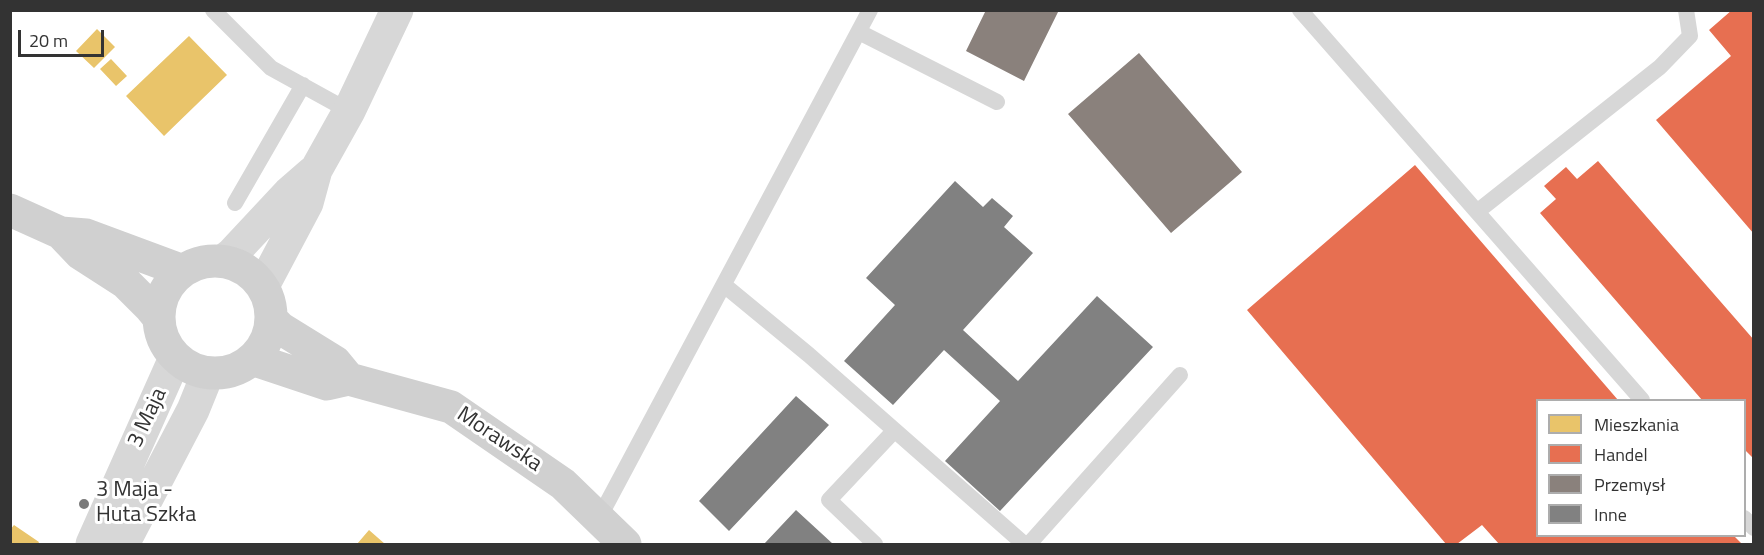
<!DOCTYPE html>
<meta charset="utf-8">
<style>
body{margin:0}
#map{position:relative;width:1764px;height:555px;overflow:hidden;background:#fff;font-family:"Titillium Web",sans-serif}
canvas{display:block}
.frame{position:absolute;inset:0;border:12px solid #333;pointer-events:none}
.legend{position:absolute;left:1536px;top:399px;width:210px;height:138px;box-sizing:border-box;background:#fff;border:2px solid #adadad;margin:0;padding:8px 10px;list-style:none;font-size:18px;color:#333}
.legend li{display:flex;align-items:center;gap:12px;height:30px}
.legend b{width:30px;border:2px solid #adadad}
.scale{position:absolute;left:18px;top:30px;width:86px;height:27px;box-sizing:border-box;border:3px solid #333;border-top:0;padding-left:8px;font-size:18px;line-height:21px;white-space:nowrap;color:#333;-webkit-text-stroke:4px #fff;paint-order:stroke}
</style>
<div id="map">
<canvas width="1764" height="555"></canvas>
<div class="frame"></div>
<ul class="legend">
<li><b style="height:16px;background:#e9c46a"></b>Mieszkania</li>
<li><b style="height:16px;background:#e76f51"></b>Handel</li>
<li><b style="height:16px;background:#8a817c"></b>Przemysł</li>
<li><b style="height:16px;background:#818181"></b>Inne</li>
</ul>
<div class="scale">20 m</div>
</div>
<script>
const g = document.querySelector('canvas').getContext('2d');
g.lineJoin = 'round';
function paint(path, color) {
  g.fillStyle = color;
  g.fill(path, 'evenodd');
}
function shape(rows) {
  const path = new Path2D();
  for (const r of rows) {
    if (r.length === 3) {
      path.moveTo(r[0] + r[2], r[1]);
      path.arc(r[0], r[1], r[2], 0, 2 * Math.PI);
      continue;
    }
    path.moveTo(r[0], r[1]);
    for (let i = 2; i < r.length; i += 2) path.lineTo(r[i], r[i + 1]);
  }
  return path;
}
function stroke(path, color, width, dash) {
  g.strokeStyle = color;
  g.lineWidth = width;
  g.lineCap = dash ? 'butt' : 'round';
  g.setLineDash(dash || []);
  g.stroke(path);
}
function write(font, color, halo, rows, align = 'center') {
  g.font = font + ' "Titillium Web",sans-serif';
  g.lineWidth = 6;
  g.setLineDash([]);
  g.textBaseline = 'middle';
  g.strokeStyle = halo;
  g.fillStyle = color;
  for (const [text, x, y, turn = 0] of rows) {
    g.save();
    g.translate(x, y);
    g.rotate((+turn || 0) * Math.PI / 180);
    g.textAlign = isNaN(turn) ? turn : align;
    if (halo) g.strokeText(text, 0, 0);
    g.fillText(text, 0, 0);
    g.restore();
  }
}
const homes = shape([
 [97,29,115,47,94,68,76,51],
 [189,36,227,75,164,136,126,96],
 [111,59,127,76,116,86,100,69],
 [14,525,39,542,38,544,10,544,10,530],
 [369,530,385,544,357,544]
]);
const shops = shape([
 [1732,10,1754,10,1754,234,1656,120,1731,56,1709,30],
 [1598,161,1754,340,1754,459,1744,449,1744,400,1702,400,1540,213,1556,199,1544,186,1566,167,1577,179],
 [1415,165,1618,400,1538,400,1538,536,1734,536,1742,544,1499,544,1482,525,1457,544,1446,544,1247,310]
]);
const industry = shape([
 [986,10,1059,10,1024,81,966,51],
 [1139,53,1242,172,1171,233,1068,114]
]);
const building = shape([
 [955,181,983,207,992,198,1013,216,1004,227,1033,253,963,330,1018,381,1097,296,1153,347,1000,511,945,461,1000,401,944,350,893,405,844,361,895,305,866,278],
 [796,396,829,425,729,531,699,501],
 [796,510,833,544,764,544]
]);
const service = shape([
 [213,10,271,68,349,111],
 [1300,10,1642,400],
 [859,32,997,102],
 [235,203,303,85],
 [1478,211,1660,67,1690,36,1686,10],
 [724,285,809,355,1024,544],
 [1744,518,1754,528],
 [598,520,870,10],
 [875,544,829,500,894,431],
 [1029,544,1180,375]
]);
const tertiary = shape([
 [223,261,232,254,289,193,312,173],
 [263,286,307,203,316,170,349,111,397,10],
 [92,544,175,358],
 [123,544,193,410,208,373]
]);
const secondary = shape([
 [10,210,61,233,81,254,126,283,150,307,159,318],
 [61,233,86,235,183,271],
 [215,317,56],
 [272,320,280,328,335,362,349,379],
 [252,359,327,384,349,379,451,407,563,484,625,544]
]);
const markers = [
 [84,504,6,"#7a7a7a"]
];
const streetNames = [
 ["3 Maja",148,418,-65],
 ["Morawska",499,440,34]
];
const poiNames = [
 ["3 Maja -",96,491],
 ["Huta Szkła",96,516]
];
paint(homes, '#e9c46a');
paint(shops, '#e76f51');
paint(industry, '#8a817c');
paint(building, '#818181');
stroke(service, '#d7d7d7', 16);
stroke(tertiary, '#d7d7d7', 33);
stroke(secondary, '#d0d0d0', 33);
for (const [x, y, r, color] of markers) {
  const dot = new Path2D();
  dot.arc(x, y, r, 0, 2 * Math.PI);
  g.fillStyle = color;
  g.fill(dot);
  stroke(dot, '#fff', 2);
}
write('22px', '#333', '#fff', streetNames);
write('22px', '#333', '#fff', poiNames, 'left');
</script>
